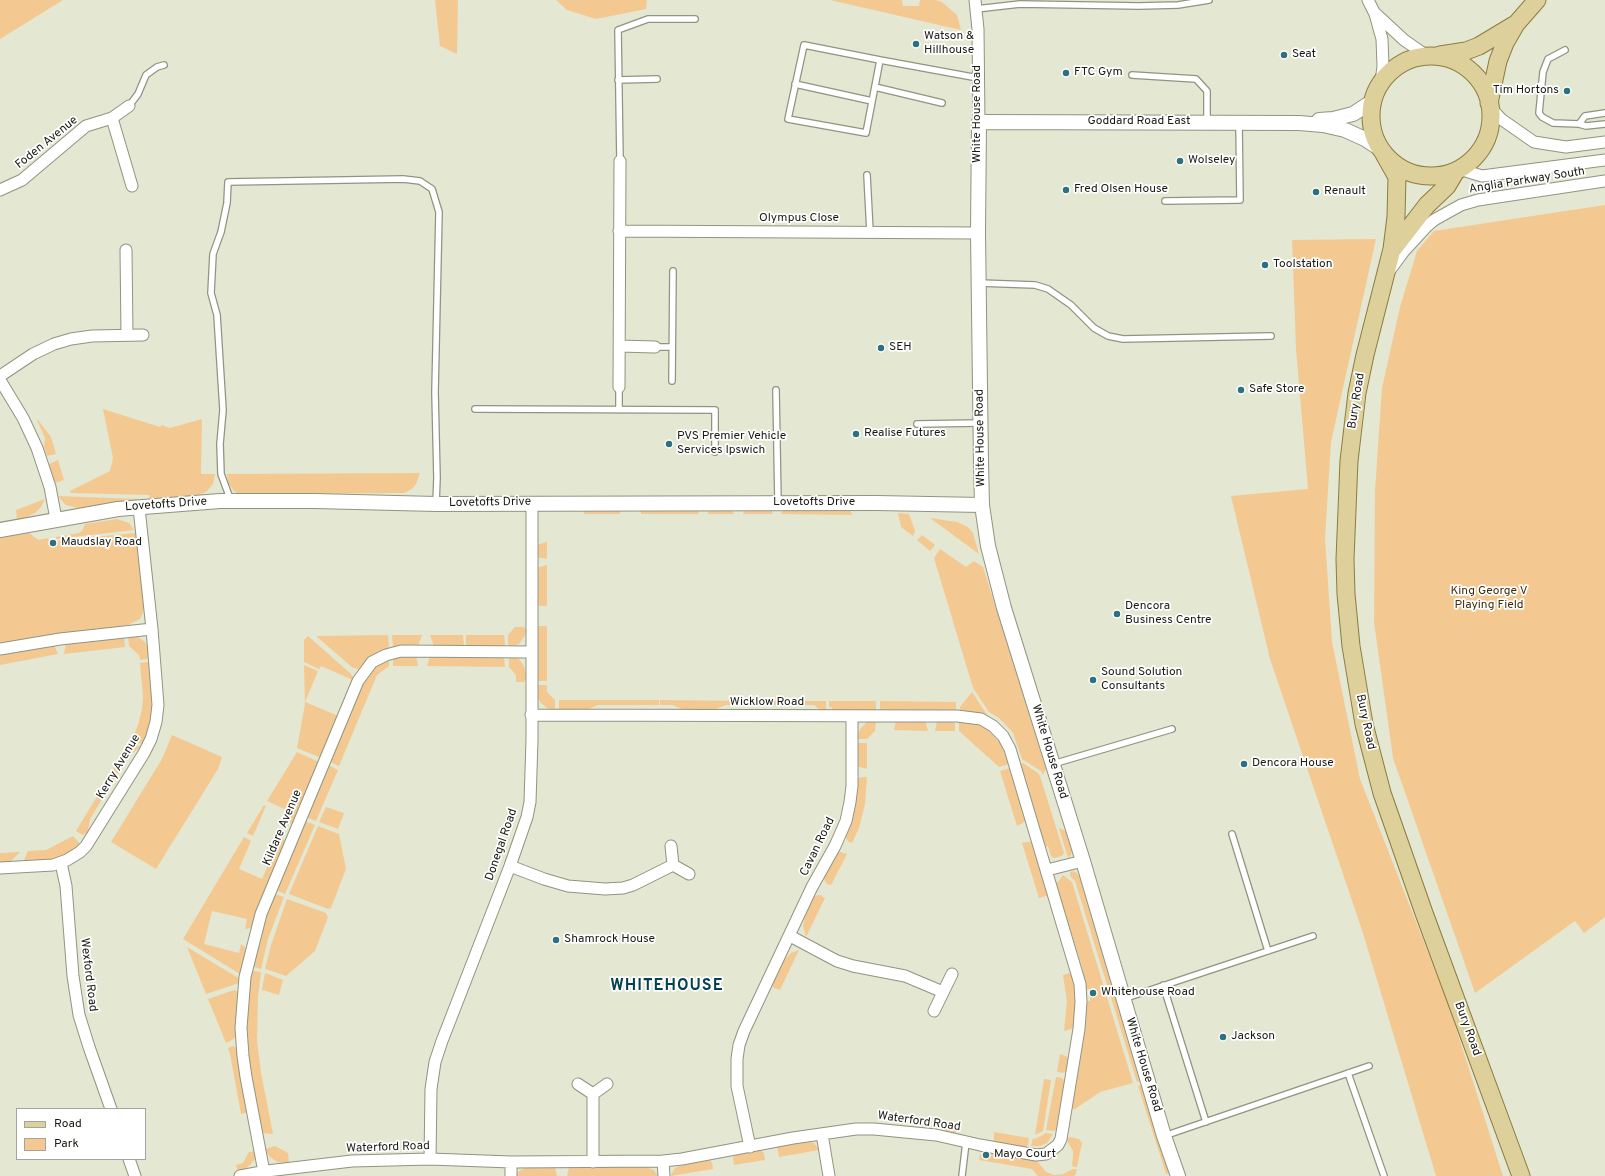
<!DOCTYPE html>
<style>
body{margin:0}
#map{position:relative;width:1605px;height:1176px;overflow:hidden;background:#e4e7d1;font-family:Overpass,sans-serif}
canvas{display:block}
.legend{position:absolute;left:16px;top:1108px;width:130px;height:52px;box-sizing:border-box;background:#fff;border:1px solid #a3a3a1;margin:0;padding:5px 7px;list-style:none;font-size:12px;color:#191a13}
.legend li{display:flex;align-items:center;gap:8px;height:20px}
.legend b{width:20px;border:1px solid #a3a3a1}
</style>
<div id="map">
<canvas width="1605" height="1176"></canvas>
<ul class="legend">
<li><b style="height:5px;background:#ded09b"></b>Road</li>
<li><b style="height:11px;background:#f4c991"></b>Park</li>
</ul>
</div>
<script>
const g = document.querySelector('canvas').getContext('2d');
g.lineJoin = 'round';
function paint(path, color) {
  g.fillStyle = color;
  g.fill(path, 'evenodd');
}
function shape(rows) {
  const path = new Path2D();
  for (const r of rows) {
    if (r.length === 3) {
      path.moveTo(r[0] + r[2], r[1]);
      path.arc(r[0], r[1], r[2], 0, 2 * Math.PI);
      continue;
    }
    path.moveTo(r[0], r[1]);
    for (let i = 2; i < r.length; i += 2) path.lineTo(r[i], r[i + 1]);
  }
  return path;
}
function stroke(path, color, width, dash) {
  g.strokeStyle = color;
  g.lineWidth = width;
  g.lineCap = dash ? 'butt' : 'round';
  g.setLineDash(dash || []);
  g.stroke(path);
}
function write(font, color, halo, rows, align = 'center') {
  g.font = font + ' Overpass,sans-serif';
  g.lineWidth = 3.5;
  g.setLineDash([]);
  g.textBaseline = 'middle';
  g.strokeStyle = halo;
  g.fillStyle = color;
  for (const [text, x, y, turn = 0] of rows) {
    g.save();
    g.translate(x, y);
    g.rotate((+turn || 0) * Math.PI / 180);
    g.textAlign = isNaN(turn) ? turn : align;
    if (halo) g.strokeText(text, 0, 0);
    g.fillText(text, 0, 0);
    g.restore();
  }
}
const green = shape([
 [0,0,63,0,0,39],
 [435,0,458,0,457,54,440,46],
 [556,0,647,0,646,9,596,19,567,10],
 [830,0,902,0,903,6,919,6,920,0,936,0,942,2,957,15,961,30],
 [1605,205,1605,917,1584,933,1575,921,1475,993,1393,758,1374,622,1375,491,1382,388,1400,307,1417,251,1434,231],
 [1376,239,1331,442,1325,538,1332,642,1360,779,1449,1006,1503,1176,1436,1176,1362,930,1270,659,1231,496,1308,489,1296,349,1292,240],
 [103,409,160,427,162,425,170,428,202,419,201,474,215,474,213,484,207,491,200,495,150,500,149,495,71,493,70,491,110,471,113,458],
 [37,420,38,420,51,437,56,454,47,456,44,447,45,438],
 [58,460,64,480,54,483,49,464],
 [420,473,416,484,412,489,404,493,244,494,238,494,233,490,228,482,227,474],
 [58,496,139,499,139,500,78,508,66,505,62,501],
 [45,499,41,507,35,513,27,517,17,519,16,510],
 [584,508,620,508,620,514,584,514],
 [641,509,698,509,699,514,641,514],
 [709,509,732,509,734,514,708,514],
 [745,509,771,509,773,514,743,514],
 [784,509,850,509,852,515,781,514],
 [898,513,909,514,915,531,913,536,901,527],
 [930,518,957,522,968,527,973,533,979,554],
 [117,519,129,523,134,530,56,539,56,537,79,533,82,531,85,524],
 [28,532,38,540,48,538,50,546,58,544,57,541,135,533,144,601,143,613,140,619,128,625,53,635,0,644,0,538],
 [922,535,935,545,930,551,917,540],
 [547,542,547,559,536,557,536,545],
 [940,549,966,567,974,561,983,567,1046,769,1043,775,1041,771,1022,759,1013,733,999,718,989,712,973,688,934,558],
 [547,565,547,606,540,606,536,603,536,568],
 [539,626,547,626,547,681,536,681,536,627],
 [515,627,524,627,527,630,527,632,519,644,510,646,508,644,508,635],
 [388,635,389,648,373,656,359,669,353,668,316,636],
 [392,635,422,635,418,646,393,647],
 [430,635,463,635,464,646,434,646],
 [466,635,504,635,505,644,503,647,466,646],
 [124,636,125,647,64,654,66,643],
 [128,636,138,637,145,642,149,650,149,654,147,659,140,660,139,655,129,646],
 [308,636,350,673,354,678,353,680,321,666,319,669,304,662,304,640],
 [54,645,58,654,0,665,0,655],
 [416,655,418,666,393,666,393,657],
 [430,656,502,656,504,659,505,667,427,666],
 [511,657,519,659,524,666,527,678,524,682,516,682,516,675,509,667,509,659],
 [389,658,389,666,377,675,339,766,330,762,362,684,373,669],
 [148,662,150,665,152,711,149,727,142,744,132,740,138,725,142,709,143,697,140,663],
 [304,665,318,671,305,702,338,716,321,758,297,748,305,704],
 [536,685,547,685,547,692,555,700,555,710,547,708,541,703,537,697],
 [972,692,990,719,981,714,960,711,960,707],
 [559,700,659,700,659,705,598,705,586,710,559,710],
 [660,700,743,701,744,705,726,705,713,710,684,710,673,705,660,705],
 [744,701,789,701,789,705,745,705],
 [790,701,826,701,826,711,821,711,814,705,790,705],
 [829,701,876,701,876,711,834,711,831,707,829,707],
 [880,701,956,702,956,711,880,711],
 [876,720,875,731,867,739,856,739,858,733,862,727,867,722],
 [925,720,928,731,894,730,896,721],
 [937,721,953,721,955,724,955,731,935,731],
 [961,721,971,722,981,725,989,731,1000,743,1009,764,999,767,959,731,959,723],
 [172,735,222,757,218,769,156,869,111,842,162,759],
 [130,742,141,747,129,755,90,819,88,832,83,835,76,831],
 [857,743,867,743,867,769,856,766],
 [297,752,319,762,294,823,285,824,291,812,267,801],
 [1023,763,1038,773,1040,776,1064,853,1062,856,1054,858,1051,856,1048,846,1044,847,1019,765],
 [328,765,338,770,316,821,306,817],
 [1010,768,1026,821,1017,826,1000,771],
 [862,777,867,777,865,804,859,828,852,843,848,841,845,836,856,779],
 [264,805,266,806,253,836,247,833],
 [326,807,344,813,338,829,319,822],
 [305,821,315,825,285,894,276,890],
 [318,826,339,834,346,869,331,908,328,909,289,894],
 [1059,828,1066,831,1072,851,1071,855,1068,858],
 [73,836,80,844,71,853,55,859,23,862,28,851,46,850],
 [280,836,286,842,258,907,252,928,245,929,247,919,212,911,204,944,239,953,241,944,246,948,240,974,183,939,244,837,251,841,239,869,262,879],
 [1028,842,1033,842,1049,895,1039,898,1022,843],
 [837,851,847,854,831,885,827,884,823,878],
 [20,852,10,862,0,863,0,853],
 [1074,871,1078,874,1081,880,1143,1080,1137,1082,1075,881,1070,876,1070,872],
 [1063,875,1072,882,1133,1083,1100,1092,1075,1109,1071,1109,1084,1033,1087,1001,1090,1001,1090,989,1086,989,1083,970,1055,882,1058,882],
 [275,894,284,897,268,939,261,969,254,967,252,965,260,934],
 [820,895,825,898,806,937,803,926,805,916,814,896],
 [287,899,326,913,328,917,315,951,286,976,265,969,271,945],
 [187,947,240,979,239,983,206,994],
 [799,950,780,990,774,988,772,984,783,961,791,953],
 [253,971,261,972,258,997,257,1040,261,1073,273,1134,262,1133,249,1067,246,1021,251,972],
 [1073,972,1076,994,1075,1028,1064,1031,1067,1001,1063,975],
 [265,973,283,980,279,995,262,990],
 [234,990,238,992,237,1036,232,1040,226,1043,208,999],
 [233,1046,238,1049,248,1112,241,1114,230,1054,228,1048],
 [1060,1054,1070,1058,1068,1071,1062,1073,1057,1072],
 [1056,1077,1062,1078,1066,1083,1057,1130,1053,1131,1046,1130],
 [1044,1079,1051,1080,1043,1131,1035,1135],
 [1144,1084,1171,1172,1166,1174,1138,1086],
 [942,1122,959,1126,955,1135,942,1133,941,1129],
 [994,1132,1029,1138,1028,1145,1026,1147,994,1142],
 [1046,1133,1053,1134,1047,1143,1040,1146,1031,1146,1033,1138,1035,1139],
 [1070,1137,1079,1139,1082,1143,1077,1167,1073,1167,1072,1164,1073,1157,1073,1151,1066,1139],
 [808,1142,814,1143,819,1150,779,1157,777,1147],
 [275,1146,288,1153,289,1163,277,1162,269,1156,265,1149],
 [760,1150,764,1153,765,1160,734,1165,733,1158,734,1155],
 [984,1150,1037,1161,1046,1172,1054,1175,1063,1174,1073,1169,1077,1169,1075,1176,1038,1176,1032,1169,979,1160,980,1154,983,1154],
 [256,1151,255,1159,251,1164,244,1170,238,1172,236,1165,243,1163,249,1152],
 [710,1160,712,1163,713,1169,671,1176,674,1169,679,1166],
 [527,1167,555,1167,557,1176,516,1176,519,1171],
 [569,1167,646,1167,654,1170,658,1176,567,1176]
]);
const service = shape([
 [976,9,1020,4,1139,6,1178,5,1209,0],
 [1565,50,1548,59,1543,72,1539,113,1542,117,1553,123,1579,124,1586,126,1605,124],
 [880,60,804,45,788,119,866,133,880,60,978,78],
 [1132,75,1196,79,1207,91,1207,122],
 [618,80,657,79],
 [795,84,872,101],
 [875,87,942,103],
 [129,106,138,94,146,75,157,67,164,65],
 [1579,124,1585,116,1605,113],
 [620,161,618,30,648,19,695,19],
 [867,175,870,232],
 [1165,201,1240,200,1239,123],
 [979,283,1035,285,1048,289,1071,305,1094,328,1108,336,1123,339,1271,336],
 [655,347,672,347],
 [672,381,673,271],
 [776,390,778,503],
 [475,409,715,410,715,452],
 [619,410,619,387],
 [917,424,980,423],
 [231,501,221,474,220,444,223,410,217,315,211,293,213,254,221,232,227,203,228,182,403,179,420,181,432,189,439,212,435,392,437,478,436,503],
 [1053,764,1172,729],
 [1232,834,1268,951],
 [1163,985,1206,1122],
 [1123,999,1313,936],
 [1348,1073,1384,1176],
 [1164,1136,1369,1066],
 [962,1176,966,1142]
]);
const minor = shape([
 [975,0,978,29,979,122],
 [1368,0,1375,14,1382,39,1383,66,1381,82],
 [1376,14,1404,40,1427,56],
 [1490,107,1501,119,1534,142,1566,147,1605,142],
 [112,118,132,186],
 [1459,169,1482,176,1605,160],
 [0,190,22,180,86,126,112,118,129,106],
 [619,231,978,233],
 [126,250,127,335],
 [1390,270,1404,251,1427,226,1434,220,1461,205,1478,200,1605,181],
 [619,346,655,347],
 [0,376,33,354,54,344,71,339,92,336,143,335],
 [0,380,23,418,37,448,50,487,56,519],
 [619,387,620,161],
 [0,649,60,639,152,629],
 [671,846,673,865,689,874],
 [61,863,66,886,73,976,79,1015,89,1047,111,1109],
 [510,866,544,879,568,886,605,889,623,888,633,885,673,865],
 [0,868,53,865,67,860,80,852,86,846,144,753,151,739,156,722,158,705,152,629,139,508],
 [1047,870,1083,861],
 [790,936,837,961,853,966,905,976,943,992],
 [934,1011,952,974],
 [578,1084,593,1094,607,1084],
 [593,1094,593,1162],
 [822,1134,829,1176],
 [750,1147,737,1086,737,1059,739,1045,744,1031,812,887,835,846,846,821,850,802,852,786,852,716],
 [129,1159,135,1176],
 [430,1159,431,1089,435,1062,442,1041,510,866,527,817,530,802,532,740,532,503],
 [663,1161,664,1176],
 [511,1162,511,1176],
 [264,1172,246,1077,243,1056,241,1028,245,977,261,914,358,681,372,662,386,655,401,651,531,652],
 [240,1176,267,1171,352,1161,430,1159,511,1162,663,1161,682,1159,793,1138,856,1129,874,1129,936,1135,980,1145,1036,1155,1046,1154,1058,1145,1061,1139,1079,1029,1081,1002,1080,984,1010,749,1003,736,993,726,981,719,957,716,531,715]
]);
const tertiary = shape([
 [1319,120,1333,119,1353,114,1370,103,1374,97],
 [0,530,118,509,220,501,315,501,436,504,876,503,982,505],
 [1178,1176,1164,1136,1083,861,1004,608,988,546,982,505,981,463,978,233,979,122,1299,123,1323,125,1345,130,1365,139,1382,150]
]);
const primary = shape([
 [1440,55,1466,51,1479,46,1514,25],
 [1431,116,60],
 [1489,103,1498,61,1505,43,1516,24,1537,0],
 [1384,154,1397,177,1396,217,1392,249,1365,355,1357,393,1349,461,1345,559,1346,594,1351,646,1364,724,1382,793,1424,913,1521,1176],
 [1393,249,1427,205,1447,186,1456,171]
]);
const markers = [
 [916,44,4,"#2d7181"],
 [1284,55,4,"#2d7181"],
 [1066,73,4,"#2d7181"],
 [1567,91,4,"#2d7181"],
 [1180,161,4,"#2d7181"],
 [1066,190,4,"#2d7181"],
 [1316,192,4,"#2d7181"],
 [1265,265,4,"#2d7181"],
 [881,348,4,"#2d7181"],
 [1241,390,4,"#2d7181"],
 [856,434,4,"#2d7181"],
 [669,444,4,"#2d7181"],
 [53,543,4,"#2d7181"],
 [1117,614,4,"#2d7181"],
 [1093,680,4,"#2d7181"],
 [1244,764,4,"#2d7181"],
 [556,940,4,"#2d7181"],
 [1093,993,4,"#2d7181"],
 [1223,1037,4,"#2d7181"],
 [986,1155,4,"#2d7181"]
];
const poiNames = [
 ["Watson &",924,37],
 ["Hillhouse",924,51],
 ["Seat",1292,55],
 ["FTC Gym",1074,73],
 ["Tim Hortons",1559,91,"right"],
 ["Wolseley",1188,161],
 ["Fred Olsen House",1074,190],
 ["Renault",1324,192],
 ["Toolstation",1273,265],
 ["SEH",889,348],
 ["Safe Store",1249,390],
 ["Realise Futures",864,434],
 ["PVS Premier Vehicle",677,437],
 ["Services Ipswich",677,451],
 ["Maudslay Road",61,543],
 ["Dencora",1125,607],
 ["Business Centre",1125,621],
 ["Sound Solution",1101,673],
 ["Consultants",1101,687],
 ["Dencora House",1252,764],
 ["Shamrock House",564,940],
 ["Whitehouse Road",1101,993],
 ["Jackson",1231,1037],
 ["Mayo Court",994,1155]
];
const streetNames = [
 ["White House Road",978,114,-90],
 ["Goddard Road East",1139,122],
 ["Foden Avenue",47,143,-39],
 ["Anglia Parkway South",1527,181,-9],
 ["Olympus Close",799,219],
 ["Bury Road",1357,401,-81],
 ["White House Road",981,438,-91],
 ["Lovetofts Drive",490,503,-1],
 ["Lovetofts Drive",814,503],
 ["Lovetofts Drive",166,505,-4],
 ["Wicklow Road",767,703],
 ["Bury Road",1365,722,78],
 ["White House Road",1049,752,73],
 ["Kerry Avenue",119,767,-59],
 ["Kildare Avenue",283,828,-67],
 ["Donegal Road",502,845,-71],
 ["Cavan Road",818,847,-64],
 ["Wexford Road",88,975,83],
 ["Bury Road",1467,1029,70],
 ["White House Road",1143,1065,73],
 ["Waterford Road",919,1122,8],
 ["Waterford Road",388,1148,-2]
];
const parkNames = [
 ["King George V",1489,592],
 ["Playing Field",1489,606]
];
const districtNames = [
 ["WHITEHOUSE",667,987]
];
paint(green, '#f4c991');
stroke(service, '#909480', 8);
stroke(minor, '#909480', 13);
stroke(tertiary, '#909480', 16);
stroke(primary, '#8b7c40', 19);
stroke(service, '#fff', 5.5);
stroke(minor, '#fff', 11);
stroke(tertiary, '#fff', 14);
stroke(primary, '#ded09b', 17);
for (const [x, y, r, color] of markers) {
  const dot = new Path2D();
  dot.arc(x, y, r, 0, 2 * Math.PI);
  g.fillStyle = color;
  g.fill(dot);
  stroke(dot, '#fff', 1.5);
}
write('12px', '#191a13', '#fff', poiNames, 'left');
write('12px', '#191a13', '#fff', streetNames);
write('12px', '#412c0c', '#fff', parkNames);
g.letterSpacing = '1px';
write('bold 16px', '#05424f', '#fff', districtNames);
g.letterSpacing = '0px';
</script>
